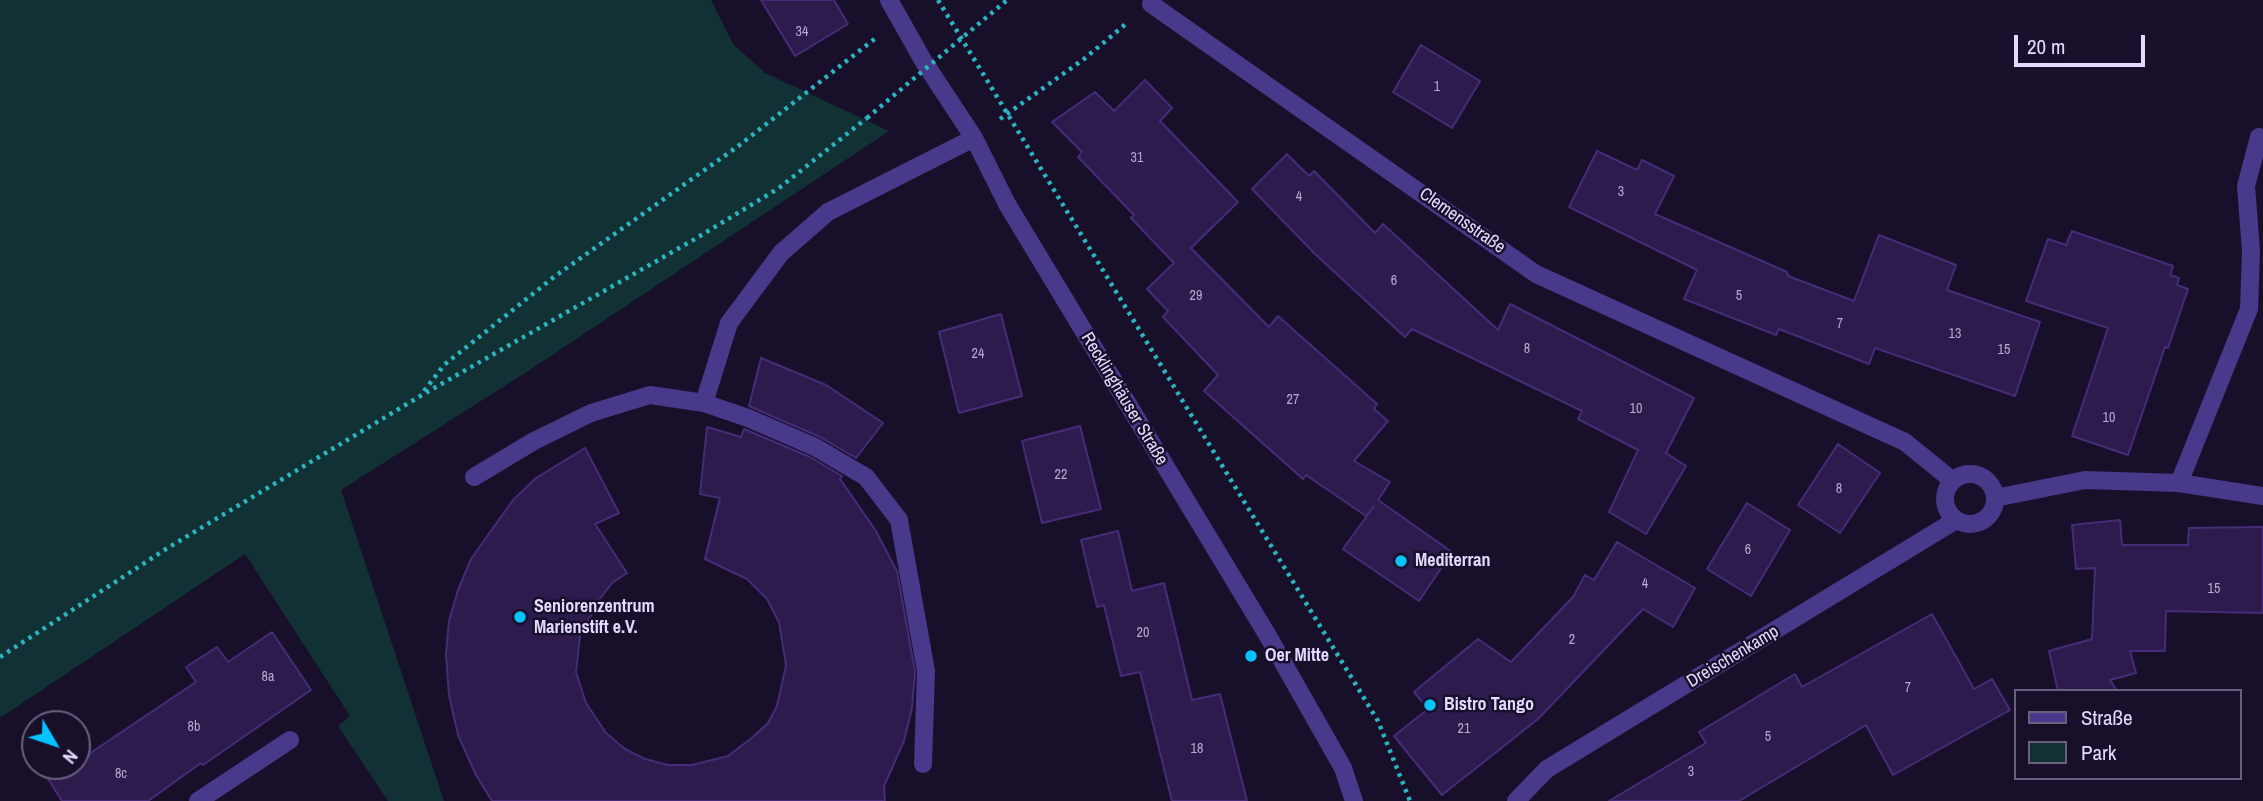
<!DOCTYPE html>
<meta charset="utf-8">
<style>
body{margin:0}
#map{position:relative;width:2263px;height:801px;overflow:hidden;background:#18102a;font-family:"Archivo Narrow",sans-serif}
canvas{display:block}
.legend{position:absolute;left:2014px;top:689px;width:228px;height:91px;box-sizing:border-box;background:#18102a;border:2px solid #69607f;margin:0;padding:9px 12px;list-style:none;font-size:21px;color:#e2d9ff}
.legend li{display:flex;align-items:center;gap:14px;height:35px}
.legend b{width:35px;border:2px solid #69607f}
.north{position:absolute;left:21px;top:710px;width:70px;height:70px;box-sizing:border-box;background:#18102a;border:2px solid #69607f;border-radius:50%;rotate:129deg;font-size:19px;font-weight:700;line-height:28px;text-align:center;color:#e2d9ff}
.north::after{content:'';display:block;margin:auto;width:24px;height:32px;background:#05c3ff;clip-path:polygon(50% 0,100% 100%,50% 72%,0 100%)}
.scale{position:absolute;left:2014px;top:35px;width:131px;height:32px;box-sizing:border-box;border:4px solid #e2d9ff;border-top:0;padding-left:9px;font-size:21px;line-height:24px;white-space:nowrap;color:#e2d9ff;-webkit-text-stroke:5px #18102a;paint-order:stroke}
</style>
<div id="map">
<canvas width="2263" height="801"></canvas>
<ul class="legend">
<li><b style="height:9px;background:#48398a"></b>Straße</li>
<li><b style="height:19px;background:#123134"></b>Park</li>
</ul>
<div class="north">N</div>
<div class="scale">20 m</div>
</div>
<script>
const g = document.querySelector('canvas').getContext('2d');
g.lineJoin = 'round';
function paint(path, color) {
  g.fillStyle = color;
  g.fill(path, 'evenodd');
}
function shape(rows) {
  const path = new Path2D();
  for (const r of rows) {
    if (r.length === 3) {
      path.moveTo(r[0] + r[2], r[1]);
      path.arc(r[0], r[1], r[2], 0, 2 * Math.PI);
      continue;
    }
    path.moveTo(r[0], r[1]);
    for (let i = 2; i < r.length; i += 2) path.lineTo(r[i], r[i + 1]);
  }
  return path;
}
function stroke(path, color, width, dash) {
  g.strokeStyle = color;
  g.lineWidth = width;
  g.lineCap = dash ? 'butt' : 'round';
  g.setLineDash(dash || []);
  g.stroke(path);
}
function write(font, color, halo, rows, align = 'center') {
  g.font = font + ' "Archivo Narrow",sans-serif';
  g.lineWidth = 5;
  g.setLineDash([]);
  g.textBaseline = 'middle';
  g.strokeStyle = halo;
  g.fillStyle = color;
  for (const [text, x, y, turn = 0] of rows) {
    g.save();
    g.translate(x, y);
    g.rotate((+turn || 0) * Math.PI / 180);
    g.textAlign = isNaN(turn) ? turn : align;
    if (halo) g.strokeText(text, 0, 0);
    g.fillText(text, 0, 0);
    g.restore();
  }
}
const green = shape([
 [0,0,711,0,733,44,765,73,889,131,525,373,341,490,444,801,388,801,338,726,350,716,245,554,0,718]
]);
const building = shape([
 [761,0,834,0,848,24,795,56,761,0],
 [1421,45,1480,81,1452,128,1393,92,1421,45],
 [1145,80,1172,108,1160,121,1238,202,1191,248,1269,327,1278,316,1377,404,1374,409,1388,421,1354,461,1390,482,1378,500,1452,552,1419,601,1343,549,1374,506,1366,516,1306,475,1303,479,1204,391,1218,375,1163,317,1168,311,1147,289,1174,263,1131,218,1134,215,1078,157,1082,152,1052,122,1095,92,1114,111,1145,80],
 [1597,151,1637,170,1642,160,1674,176,1655,214,1787,272,1788,276,1854,301,1879,235,1956,265,1947,290,2040,322,2015,396,1875,348,1869,364,1779,329,1776,335,1684,299,1697,270,1569,207,1597,151],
 [1287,154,1309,176,1314,171,1375,233,1383,224,1498,330,1510,304,1694,398,1666,453,1686,466,1646,534,1609,512,1638,450,1578,419,1582,411,1412,329,1405,337,1315,254,1252,189,1287,154],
 [2072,231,2173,266,2170,275,2179,278,2177,285,2188,289,2168,348,2165,347,2128,455,2072,436,2108,328,2026,301,2048,239,2066,245,2072,231],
 [1001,314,1022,396,959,413,939,332,1001,314],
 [761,358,826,385,883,423,856,458,820,437,749,406,761,358],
 [1080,426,1101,509,1042,523,1022,441,1080,426],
 [707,427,741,437,744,429,810,457,842,476,840,479,876,531,891,560,897,571,915,672,912,708,904,741,884,786,885,801,492,801,476,775,458,735,449,695,446,654,449,621,458,590,471,559,513,500,536,478,585,448,619,513,595,524,627,573,612,583,599,600,580,636,576,672,586,703,606,733,625,749,645,759,668,765,692,765,728,756,753,737,768,723,777,706,786,665,779,622,767,599,747,579,705,559,720,498,700,494,707,427],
 [1838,444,1880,473,1840,533,1798,505,1838,444],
 [1747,503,1790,530,1751,596,1707,569,1747,503],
 [2120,520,2122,545,2188,545,2189,528,2263,527,2263,613,2166,611,2165,651,2130,651,2136,673,2110,680,2117,691,2058,691,2049,651,2092,639,2095,568,2076,569,2072,525,2120,520],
 [1118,531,1132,591,1164,583,1192,700,1220,694,1247,801,1172,801,1140,672,1121,676,1104,605,1097,607,1081,540,1118,531],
 [1617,542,1695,588,1673,627,1643,609,1538,719,1442,795,1394,736,1428,709,1414,692,1478,639,1511,662,1573,597,1585,575,1594,580,1617,542],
 [1932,614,1974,689,1992,679,2010,710,1893,775,1866,725,1739,801,1609,801,1706,743,1699,732,1795,674,1802,687,1932,614],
 [272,632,311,690,203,765,201,763,148,801,62,801,40,766,77,766,77,762,196,682,186,667,217,647,228,662,272,632]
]);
const path = shape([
 [938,0,1378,721,1410,801],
 [1000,119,1084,59,1127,23],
 [424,391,444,365,554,277,737,147,877,37],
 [0,657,166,549,422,395,695,239,779,188,867,118]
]);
const minor = shape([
 [889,0,924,62,974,138,1007,204,1268,636,1343,768,1354,801],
 [1151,4,1536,274,1905,442,1953,481],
 [704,403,729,323,781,253,828,212,974,138],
 [1970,499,25],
 [474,477,534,441,591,413,650,395,704,403,748,418,815,447,866,477,899,520,926,671,923,764],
 [2179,483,2249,309,2251,251,2246,186,2259,137],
 [1995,498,2085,480,2179,483,2263,496],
 [198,801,290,740],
 [1516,801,1547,769,1956,520]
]);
const pathBridge = shape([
 [867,118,1007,0]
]);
const markers = [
 [1401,561,7,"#05c3ff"],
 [520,617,7,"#05c3ff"],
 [1251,656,7,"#05c3ff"],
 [1430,705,7,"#05c3ff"]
];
const numberNames = [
 ["34",802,32],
 ["1",1437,87],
 ["31",1137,158],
 ["3",1621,192],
 ["4",1299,197],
 ["6",1394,281],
 ["29",1196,296],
 ["5",1739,296],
 ["7",1840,324],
 ["13",1955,334],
 ["8",1527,349],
 ["15",2004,350],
 ["24",978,354],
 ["27",1293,400],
 ["10",1636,409],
 ["10",2109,418],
 ["22",1061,475],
 ["8",1839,489],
 ["6",1748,550],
 ["4",1645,584],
 ["15",2214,589],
 ["20",1143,633],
 ["2",1572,640],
 ["8a",268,677],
 ["7",1908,688],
 ["8b",194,727],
 ["21",1464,729],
 ["5",1768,737],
 ["18",1197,749],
 ["3",1691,772],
 ["8c",121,774]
];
const streetNames = [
 ["Clemensstraße",1462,221,35],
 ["Recklinghäuser Straße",1124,399,59],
 ["Dreischenkamp",1733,657,-31]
];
const poiNames = [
 ["Mediterran",1415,561],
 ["Seniorenzentrum",534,607],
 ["Marienstift e.V.",534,628],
 ["Oer Mitte",1265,656],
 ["Bistro Tango",1444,705]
];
paint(green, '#123134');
paint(building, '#2c1b4c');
stroke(building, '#462c78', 2);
stroke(path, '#2cb4c0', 4.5, [3.5, 5]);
stroke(minor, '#48398a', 18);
stroke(pathBridge, '#2cb4c0', 4.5, [3.5, 5]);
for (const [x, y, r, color] of markers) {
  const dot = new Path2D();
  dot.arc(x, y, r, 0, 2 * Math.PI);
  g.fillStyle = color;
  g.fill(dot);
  stroke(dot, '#18102a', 2.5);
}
write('14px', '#b4aad2', null, numberNames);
write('18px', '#e2d9ff', '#18102a', streetNames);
write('bold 18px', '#e2d9ff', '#18102a', poiNames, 'left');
</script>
